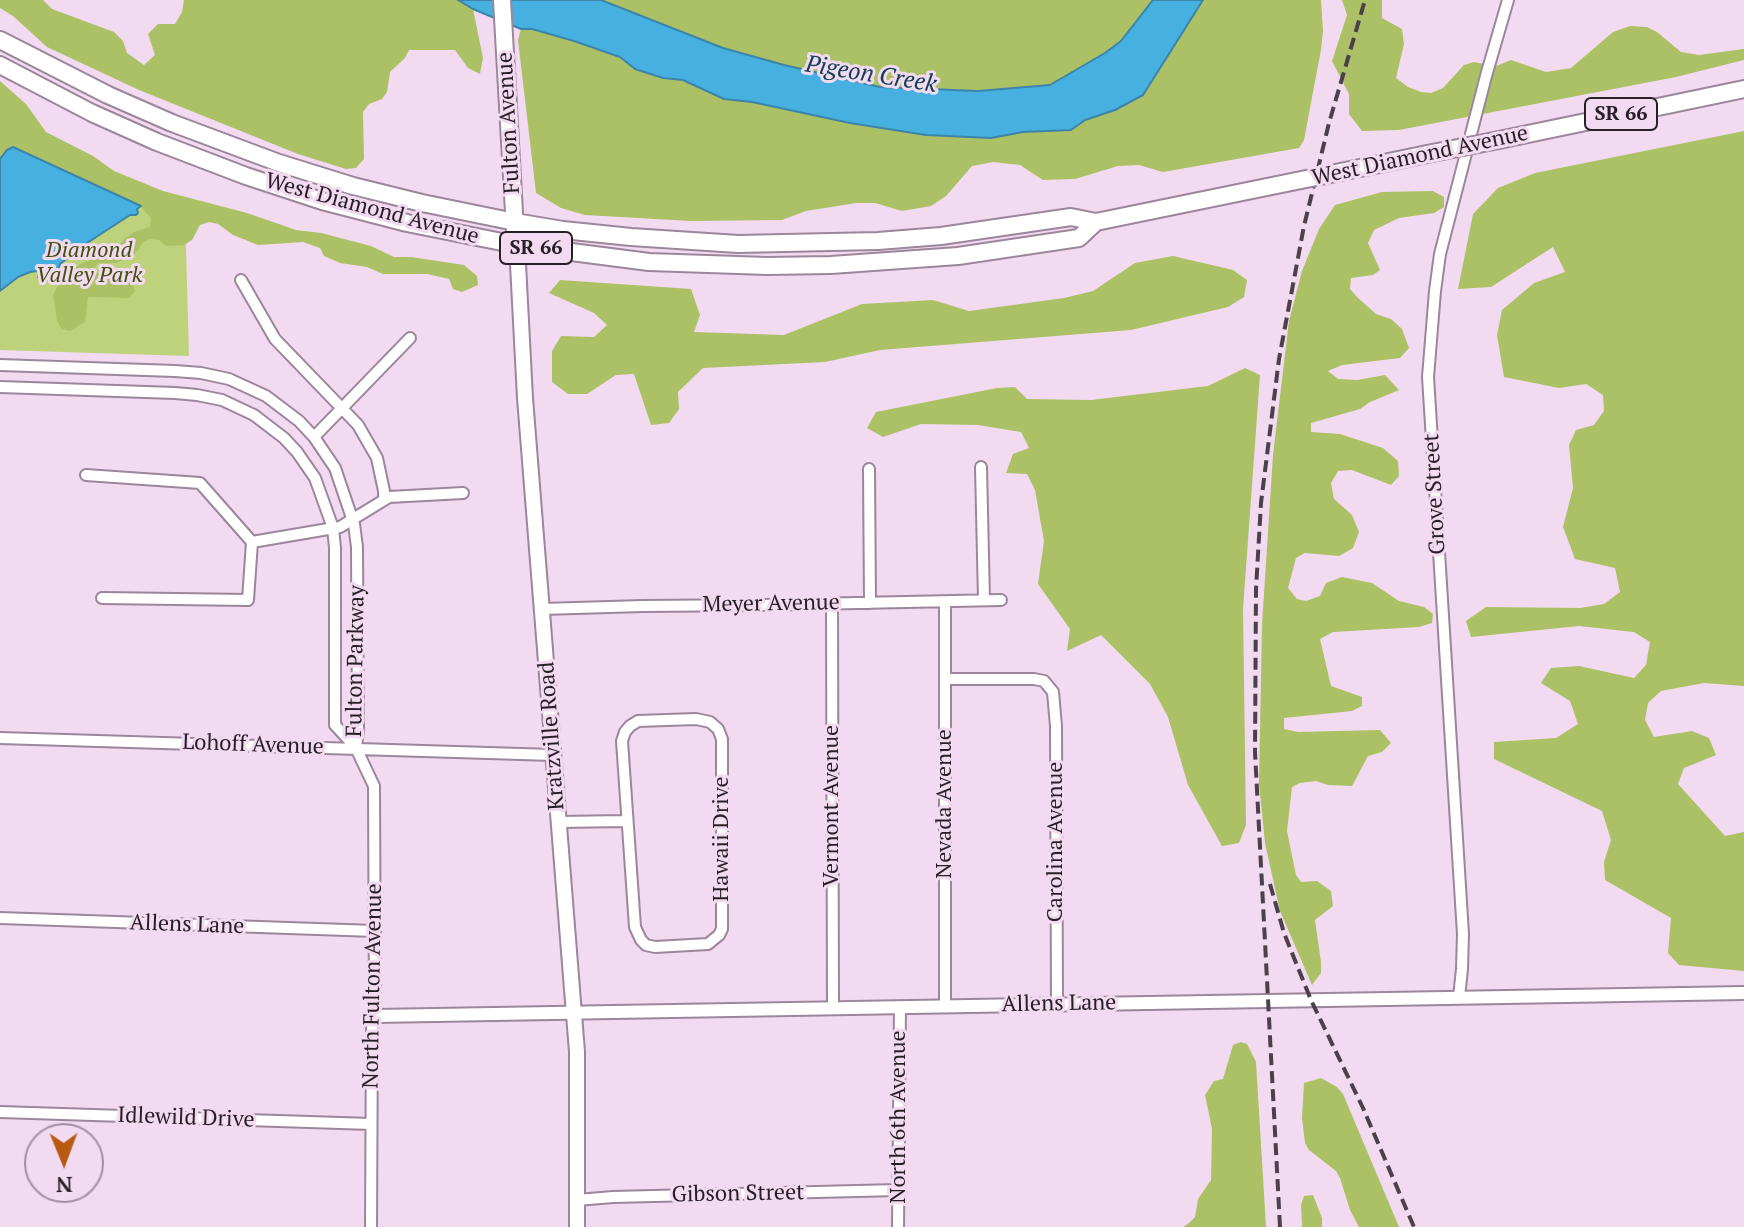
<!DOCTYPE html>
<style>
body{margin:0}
#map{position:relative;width:1744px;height:1227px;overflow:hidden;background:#f2daf0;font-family:"PT Serif",serif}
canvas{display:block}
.north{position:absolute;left:24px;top:1123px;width:80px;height:80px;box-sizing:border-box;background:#f2daf0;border:2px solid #a18f9f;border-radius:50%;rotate:179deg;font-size:22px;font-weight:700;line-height:32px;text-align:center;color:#271e26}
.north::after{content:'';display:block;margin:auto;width:28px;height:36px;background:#b95a12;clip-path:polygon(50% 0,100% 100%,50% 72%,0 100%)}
</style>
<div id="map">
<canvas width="1744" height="1227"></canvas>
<div class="north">N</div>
</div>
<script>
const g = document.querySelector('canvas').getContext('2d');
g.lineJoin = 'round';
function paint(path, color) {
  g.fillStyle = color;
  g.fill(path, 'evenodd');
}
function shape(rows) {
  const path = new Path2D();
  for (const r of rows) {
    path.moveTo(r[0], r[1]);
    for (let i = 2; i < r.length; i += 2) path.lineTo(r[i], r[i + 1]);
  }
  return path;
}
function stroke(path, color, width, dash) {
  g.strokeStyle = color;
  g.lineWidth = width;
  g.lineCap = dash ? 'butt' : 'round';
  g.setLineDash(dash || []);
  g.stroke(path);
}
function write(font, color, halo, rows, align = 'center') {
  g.font = font + ' "PT Serif",serif';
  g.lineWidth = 6;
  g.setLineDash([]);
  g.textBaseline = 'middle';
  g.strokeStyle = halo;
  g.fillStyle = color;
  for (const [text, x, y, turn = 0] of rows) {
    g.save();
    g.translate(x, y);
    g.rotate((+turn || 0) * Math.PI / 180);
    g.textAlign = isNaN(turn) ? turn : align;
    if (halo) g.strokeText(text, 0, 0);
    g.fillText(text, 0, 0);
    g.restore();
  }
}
const green = shape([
 [0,125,185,213,189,356,0,350]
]);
const forest = shape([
 [0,0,43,0,52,9,114,32,123,41,127,53,144,65,155,55,148,34,158,24,175,24,182,12,184,0,458,0,473,9,483,58,480,74,468,68,455,50,409,50,405,58,390,72,387,92,382,99,369,104,363,112,364,159,356,168,346,169,298,154,139,90,47,47,13,16,0,8],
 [601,0,1153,0,1121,41,1105,53,1050,85,978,91,880,87,784,65,723,48],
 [1203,0,1321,0,1323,31,1321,50,1304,140,1299,148,1163,172,1139,165,1118,166,1075,179,1043,180,1020,165,993,162,972,166,946,196,931,206,902,211,875,203,856,203,806,211,782,220,691,221,585,215,561,208,536,193,518,40,521,29,532,29,574,41,620,57,635,69,663,78,683,80,724,99,752,102,850,123,926,135,991,138,1023,132,1071,130,1085,120,1115,110,1191,18],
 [1342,0,1382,0,1382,18,1402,29,1404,44,1396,78,1408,87,1421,92,1431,93,1443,88,1464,65,1474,62,1496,66,1511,60,1546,72,1571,68,1613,32,1630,26,1647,27,1657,32,1681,52,1699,55,1744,49,1744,60,1676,77,1399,130,1362,131,1349,114,1349,94,1332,61,1347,15],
 [0,81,26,104,46,132,93,156,114,171,163,191,247,213,296,230,321,233,371,246,394,257,411,257,464,265,477,276,478,285,462,292,453,289,449,279,427,274,383,274,367,267,340,263,324,256,320,248,303,242,258,245,233,235,218,224,209,222,200,225,192,240,184,245,166,246,159,240,150,239,142,243,138,251,117,263,98,263,93,270,107,278,128,275,135,291,129,298,88,297,85,322,70,331,62,329,57,321,53,295,57,287,71,278,74,269,80,264,105,255,134,232,150,227,151,218,140,206,13,147,7,150,0,159],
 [1744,131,1744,686,1704,683,1661,691,1648,703,1645,720,1654,737,1692,731,1709,738,1716,755,1684,768,1678,784,1725,836,1744,832,1744,971,1679,965,1668,953,1671,918,1605,880,1604,862,1611,840,1602,811,1494,759,1494,742,1556,738,1578,724,1570,701,1541,683,1551,668,1579,666,1634,678,1646,665,1650,642,1634,632,1579,626,1471,637,1466,621,1486,607,1580,608,1604,604,1620,592,1615,568,1575,559,1563,527,1573,488,1569,445,1576,430,1594,425,1604,411,1603,395,1586,384,1559,388,1504,377,1497,335,1502,310,1534,283,1565,272,1553,247,1491,287,1458,289,1473,214,1498,188,1535,173],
 [1433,191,1444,197,1444,207,1434,213,1399,218,1374,230,1368,243,1380,270,1373,275,1351,278,1350,289,1358,298,1376,314,1391,319,1402,329,1409,348,1400,358,1342,365,1328,371,1338,379,1357,380,1385,375,1399,390,1370,402,1360,409,1311,423,1311,432,1340,434,1383,448,1398,461,1399,476,1391,485,1352,470,1338,471,1331,483,1334,499,1352,515,1359,532,1353,548,1339,556,1305,553,1296,558,1288,588,1297,599,1306,601,1320,596,1326,583,1342,577,1372,583,1399,601,1424,607,1433,614,1432,623,1419,627,1333,632,1320,639,1331,686,1362,697,1362,706,1352,711,1284,718,1284,729,1298,732,1380,730,1391,743,1382,752,1368,756,1352,786,1328,785,1316,781,1300,783,1292,787,1287,831,1296,875,1301,882,1317,881,1331,891,1333,906,1315,920,1321,962,1321,973,1312,985,1280,911,1265,843,1259,783,1262,624,1273,455,1289,321,1302,271,1319,229,1335,205,1382,192],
 [1173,256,1233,270,1247,280,1244,297,1228,307,1131,330,880,350,825,362,703,368,678,392,679,409,669,423,651,425,634,374,616,375,587,394,568,394,552,382,552,351,561,336,594,337,607,325,594,313,549,293,560,280,691,289,700,315,694,332,784,335,862,304,933,300,969,311,1064,298,1093,291,1135,263],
 [1245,368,1260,375,1243,609,1246,825,1239,843,1222,846,1188,785,1168,717,1150,684,1101,635,1067,651,1070,629,1038,584,1044,541,1035,490,1027,474,1006,473,1013,454,1029,448,1021,432,978,425,921,424,883,437,867,428,876,412,997,388,1015,387,1027,399,1091,400,1208,386],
 [1241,1042,1247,1044,1256,1062,1266,1227,1183,1227,1189,1223,1195,1217,1198,1199,1211,1180,1212,1129,1205,1095,1214,1081,1223,1079,1233,1045],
 [1321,1078,1337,1087,1343,1094,1399,1227,1359,1227,1350,1210,1340,1178,1336,1171,1309,1150,1305,1143,1302,1118,1304,1083],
 [1313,1195,1322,1218,1322,1227,1302,1227,1301,1205,1304,1196]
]);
const water = shape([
 [458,0,601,0,723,48,784,65,880,87,978,91,1050,85,1105,53,1121,41,1153,0,1203,0,1143,95,1115,110,1085,120,1071,130,1023,132,991,138,926,135,850,123,752,102,724,99,683,80,663,78,635,69,620,57,574,41,532,29,521,29,473,9,458,0],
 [13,147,141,206,137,209,138,213,136,215,130,215,87,243,60,264,56,278,44,281,38,277,39,272,37,271,30,272,18,277,0,291,0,159,7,150,13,147]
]);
const minor = shape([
 [241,280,275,339,358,425,377,458,384,491,384,500],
 [0,365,175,371,201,373,229,379,266,396,299,421,314,437,335,468,354,524,357,547,358,729,356,748],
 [0,387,175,393,197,395,222,400,254,415,284,438,297,452,315,478,333,528,335,548,335,725,356,748,374,786,375,1016,372,1028,371,1227],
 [314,437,410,338],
 [981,467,984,600],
 [869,469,870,603],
 [86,475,200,483,252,542],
 [252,542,340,527,389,497,463,493],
 [102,598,248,600,252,542],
 [945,602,945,1006],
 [832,604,833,1008],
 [542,609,643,606,762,605,1001,600],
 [945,679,1034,679,1044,681,1053,692,1056,726,1057,1004],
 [696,719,710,722,718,729,722,739,722,929,719,935,708,944,655,947,646,945,641,940,635,927,622,741,625,732,630,726,638,721,696,719],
 [0,738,553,755],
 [559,822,626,821],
 [0,918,375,931],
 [1459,997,1462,969,1463,934,1428,377,1435,291,1440,254,1486,76,1508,0],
 [0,1112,371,1124],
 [577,1200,613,1197,898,1190],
 [898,1227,900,1007]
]);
const tertiary = shape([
 [375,1016,1744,993]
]);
const secondary = shape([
 [517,245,525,398,577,1052,577,1227]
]);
const primary = shape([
 [502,0,515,230],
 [0,40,108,95,172,123,279,163,353,186,422,203,515,222,563,230,631,237,738,244,878,241,941,236,1071,217,1096,222,1267,187],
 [0,65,92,113,157,142,246,176,322,201,407,223,517,245,649,262,767,266,831,265,958,256,1079,238,1096,222],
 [1499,140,1744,89],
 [1355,169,1432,153]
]);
const rail = shape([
 [1270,884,1284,933,1311,1000,1363,1108,1414,1227],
 [1280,1227,1255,752,1256,589,1261,503,1279,359,1304,226,1329,123,1365,0]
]);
const primaryBridge = shape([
 [1432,153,1499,140],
 [1267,187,1355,169]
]);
const shields = [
 [1621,114,72],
 [536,248,72]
];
const shieldNames = [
 ["SR 66",1621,114],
 ["SR 66",536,248]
];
const streetNames = [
 ["Fulton Avenue",509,123,-93],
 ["West Diamond Avenue",1420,156,-12],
 ["West Diamond Avenue",372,209,15],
 ["Grove Street",1435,494,-93],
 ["Meyer Avenue",771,604,-1],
 ["Fulton Parkway",356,661,-89],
 ["Kratzville Road",552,736,-94],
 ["Lohoff Avenue",253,745,2],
 ["Nevada Avenue",945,804,-90],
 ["Vermont Avenue",832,806,-90],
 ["Hawaii Drive",722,839,-90],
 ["Carolina Avenue",1056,842,-90],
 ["Allens Lane",187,925,2],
 ["North Fulton Avenue",373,986,-89],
 ["Allens Lane",1059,1004,-1],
 ["North 6th Avenue",899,1117,-90],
 ["Idlewild Drive",186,1118,2],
 ["Gibson Street",738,1194,-1]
];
const parkNames = [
 ["Diamond",89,251],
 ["Valley Park",89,276]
];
const waterNames = [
 ["Pigeon Creek",871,75,9]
];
paint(green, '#bed27c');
paint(forest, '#acc166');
paint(water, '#46b0e1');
stroke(water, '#3d84a9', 2);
stroke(minor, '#9c869b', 14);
stroke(tertiary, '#9c869b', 16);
stroke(secondary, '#9c869b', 18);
stroke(primary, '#9c869b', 20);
stroke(minor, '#fff', 10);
stroke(tertiary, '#fff', 12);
stroke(secondary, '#fff', 14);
stroke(primary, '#fff', 16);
stroke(rail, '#4c404b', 4, [12, 6]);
stroke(primaryBridge, '#9c869b', 20, []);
stroke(primaryBridge, '#fff', 16);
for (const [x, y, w] of shields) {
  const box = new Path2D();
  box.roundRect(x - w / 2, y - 16, w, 32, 6);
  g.fillStyle = '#f2daf0';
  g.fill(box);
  stroke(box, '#271e26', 2);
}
write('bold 20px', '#271e26', null, shieldNames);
write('22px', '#271e26', '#f2daf0', streetNames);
write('italic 22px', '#44510d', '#f2daf0', parkNames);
write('italic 24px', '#134055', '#f2daf0', waterNames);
</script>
